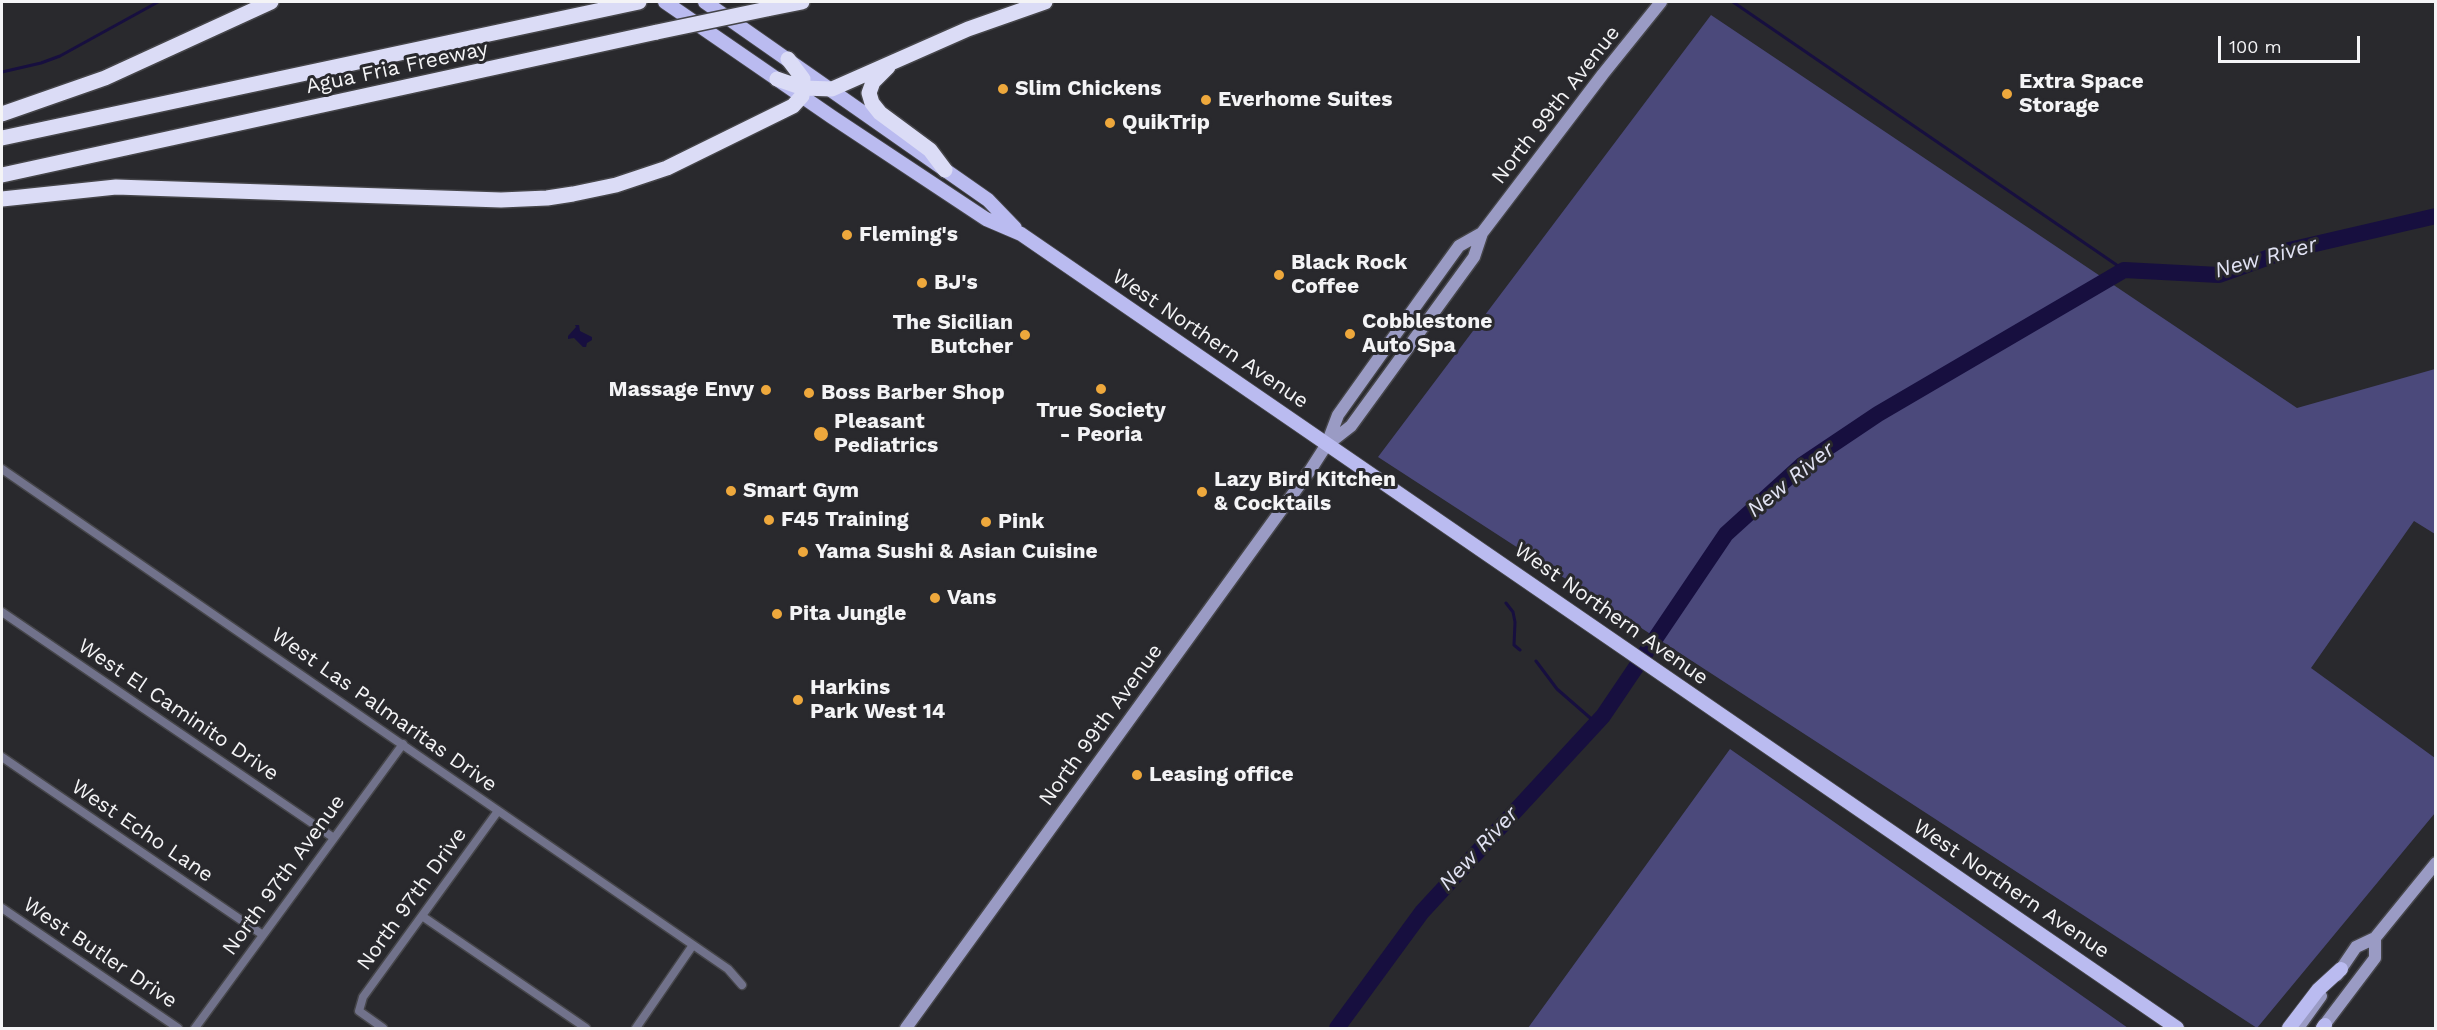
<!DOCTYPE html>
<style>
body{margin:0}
#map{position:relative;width:2437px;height:1030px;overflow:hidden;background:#29292d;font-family:"Work Sans",sans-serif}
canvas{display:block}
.frame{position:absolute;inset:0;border:3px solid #f4f4f6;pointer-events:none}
.scale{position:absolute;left:2218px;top:36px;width:142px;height:27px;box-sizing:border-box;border:3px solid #f4f4f6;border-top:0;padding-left:8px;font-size:18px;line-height:21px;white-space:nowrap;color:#f4f4f6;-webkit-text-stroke:4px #29292d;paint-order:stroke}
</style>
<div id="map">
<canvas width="2437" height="1030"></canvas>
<div class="frame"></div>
<div class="scale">100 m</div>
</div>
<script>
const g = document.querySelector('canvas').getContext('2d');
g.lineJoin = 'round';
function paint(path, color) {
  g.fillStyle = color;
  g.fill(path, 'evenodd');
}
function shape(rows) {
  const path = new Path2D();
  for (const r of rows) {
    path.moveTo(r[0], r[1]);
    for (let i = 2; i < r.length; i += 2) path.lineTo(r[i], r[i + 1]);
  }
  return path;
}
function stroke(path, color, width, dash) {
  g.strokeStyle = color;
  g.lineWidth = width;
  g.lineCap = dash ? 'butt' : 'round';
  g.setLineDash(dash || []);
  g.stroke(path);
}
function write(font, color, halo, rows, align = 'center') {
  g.font = font + ' "Work Sans",sans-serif';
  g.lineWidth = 6;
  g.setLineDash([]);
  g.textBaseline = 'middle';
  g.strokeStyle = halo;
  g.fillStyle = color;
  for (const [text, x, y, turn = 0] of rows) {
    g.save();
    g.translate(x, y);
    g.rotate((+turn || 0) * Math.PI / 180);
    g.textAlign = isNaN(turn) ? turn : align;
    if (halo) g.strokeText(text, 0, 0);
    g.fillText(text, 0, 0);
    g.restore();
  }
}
const green = shape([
 [1711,15,2297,408,2435,369,2435,534,2414,521,2311,668,2435,758,2435,813,2257,1028,1378,457],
 [1730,749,2128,1028,1528,1028]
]);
const water = shape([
 [575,325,579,325,580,331,592,337,592,340,587,343,586,347,583,347,574,338,568,339,568,336,576,327]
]);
const stream = shape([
 [1733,2,2124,270],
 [2,72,41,63,60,56,158,2],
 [1506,603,1513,612,1515,622,1514,645,1520,650],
 [1536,661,1557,689,1596,723]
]);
const river = shape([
 [1337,1028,1422,912,1603,716,1726,534,1802,465,1878,414,2124,270,2219,275,2289,250,2436,216]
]);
const street = shape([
 [2,469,728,969,742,985],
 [2,612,334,838],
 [2,757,263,935],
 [2,908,178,1028],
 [422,916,586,1028],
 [195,1028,403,744],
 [383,1028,359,1011,363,997,498,811],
 [636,1028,693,945]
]);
const secondary = shape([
 [1328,444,1351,426,1474,257,1482,233,1603,74,1661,2],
 [2337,975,2356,947,2375,938,2436,863],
 [906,1028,1311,469,1327,444,1338,415,1420,300,1459,246,1482,233],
 [2298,1028,2321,996],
 [2322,1028,2375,958,2375,938]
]);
const primary = shape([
 [665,2,832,117,986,219,1021,234,2177,1028],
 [705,2,988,200,1015,228],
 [2289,1028,2318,990,2341,969],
 [2323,1028,2325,1025]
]);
const highway = shape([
 [767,9,802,2],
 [888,67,873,82,869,93,872,103,880,113,930,150,945,170],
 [777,79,803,88,832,89,968,29,1045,2],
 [2,114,105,78,271,2],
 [2,138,639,2],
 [2,175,657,32],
 [2,199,116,187,501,200,547,198,573,194,616,185,667,168,793,106,802,96,803,79,788,59]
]);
const highwayBridge = shape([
 [657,32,767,9]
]);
const markers = [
 [1003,89,6,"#eea83c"],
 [2007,94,6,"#eea83c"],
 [1206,100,6,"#eea83c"],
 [1110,123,6,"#eea83c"],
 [847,235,6,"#eea83c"],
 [1279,275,6,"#eea83c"],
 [922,283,6,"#eea83c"],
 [1350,334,6,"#eea83c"],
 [1025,335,6,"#eea83c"],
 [1101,389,6,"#eea83c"],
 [766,390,6,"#eea83c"],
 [809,393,6,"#eea83c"],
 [821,434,8,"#eea83c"],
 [731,491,6,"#eea83c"],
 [1202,492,6,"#eea83c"],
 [769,520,6,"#eea83c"],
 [986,522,6,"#eea83c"],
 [803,552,6,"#eea83c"],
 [935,598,6,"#eea83c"],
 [777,614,6,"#eea83c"],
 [798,700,6,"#eea83c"],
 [1137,775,6,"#eea83c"]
];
const streetNames = [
 ["Agua Fria Freeway",397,68,-12],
 ["North 99th Avenue",1556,105,-52],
 ["West Northern Avenue",1210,339,34],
 ["West Northern Avenue",1611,614,35],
 ["West El Caminito Drive",178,710,34],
 ["West Las Palmaritas Drive",384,710,35],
 ["North 99th Avenue",1101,725,-54],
 ["West Echo Lane",142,831,34],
 ["North 97th Avenue",284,875,-54],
 ["West Northern Avenue",2011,889,34],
 ["North 97th Drive",412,899,-54],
 ["West Butler Drive",100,953,34]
];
const poiNames = [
 ["Extra Space",2019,82],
 ["Storage",2019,106],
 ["Slim Chickens",1015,89],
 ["Everhome Suites",1218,100],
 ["QuikTrip",1122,123],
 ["Fleming's",859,235],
 ["Black Rock",1291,263],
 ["Coffee",1291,287],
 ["BJ's",934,283],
 ["Cobblestone",1362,322],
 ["Auto Spa",1362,346],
 ["The Sicilian",1013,323,"right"],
 ["Butcher",1013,347,"right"],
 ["Massage Envy",754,390,"right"],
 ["Boss Barber Shop",821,393],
 ["True Society",1101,411,"center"],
 ["- Peoria",1101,435,"center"],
 ["Pleasant",834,422],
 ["Pediatrics",834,446],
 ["Lazy Bird Kitchen",1214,480],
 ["& Cocktails",1214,504],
 ["Smart Gym",743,491],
 ["F45 Training",781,520],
 ["Pink",998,522],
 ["Yama Sushi & Asian Cuisine",815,552],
 ["Vans",947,598],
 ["Pita Jungle",789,614],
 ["Harkins",810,688],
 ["Park West 14",810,712],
 ["Leasing office",1149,775]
];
const waterNames = [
 ["New River",2266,258,-15],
 ["New River",1791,480,-39],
 ["New River",1479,849,-47]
];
paint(green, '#4b497b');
paint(water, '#170f3f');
stroke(stream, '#170f3f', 3);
stroke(river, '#170f3f', 16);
stroke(street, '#454549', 11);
stroke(secondary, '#454549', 15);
stroke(primary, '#454549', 16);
stroke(highway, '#454549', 18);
stroke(street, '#71728b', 8);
stroke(secondary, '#9a9bc4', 12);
stroke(primary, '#babbf0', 14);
stroke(highway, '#dbdcf6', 15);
stroke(highwayBridge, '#454549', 18, []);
stroke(highwayBridge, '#dbdcf6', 15);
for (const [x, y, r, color] of markers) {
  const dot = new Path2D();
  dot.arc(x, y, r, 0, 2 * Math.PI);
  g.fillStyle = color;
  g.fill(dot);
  stroke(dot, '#29292d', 2);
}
write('21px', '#f4f4f6', '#29292d', streetNames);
write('bold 21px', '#f4f4f6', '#29292d', poiNames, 'left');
write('italic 22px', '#e1e2f3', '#29292d', waterNames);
</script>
